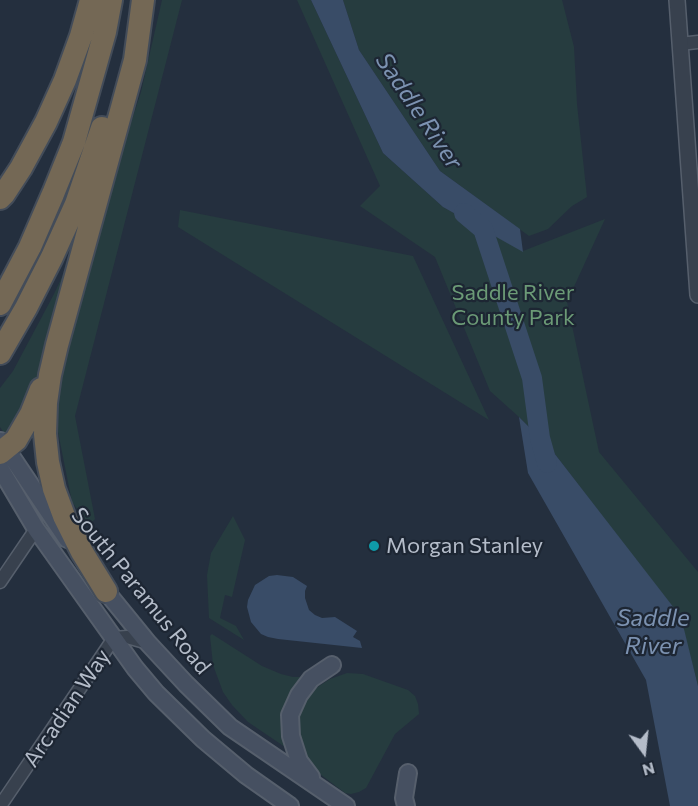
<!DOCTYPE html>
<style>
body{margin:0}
#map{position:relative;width:698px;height:806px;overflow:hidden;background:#242f3e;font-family:Commissioner,sans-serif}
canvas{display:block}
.north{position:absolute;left:614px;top:722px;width:60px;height:60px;-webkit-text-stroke:4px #1d2633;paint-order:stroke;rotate:165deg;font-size:16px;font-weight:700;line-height:24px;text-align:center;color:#b4bcc9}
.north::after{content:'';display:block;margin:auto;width:21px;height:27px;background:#b4bcc9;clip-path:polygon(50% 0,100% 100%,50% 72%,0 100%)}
</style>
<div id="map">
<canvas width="698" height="806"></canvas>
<div class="north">N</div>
</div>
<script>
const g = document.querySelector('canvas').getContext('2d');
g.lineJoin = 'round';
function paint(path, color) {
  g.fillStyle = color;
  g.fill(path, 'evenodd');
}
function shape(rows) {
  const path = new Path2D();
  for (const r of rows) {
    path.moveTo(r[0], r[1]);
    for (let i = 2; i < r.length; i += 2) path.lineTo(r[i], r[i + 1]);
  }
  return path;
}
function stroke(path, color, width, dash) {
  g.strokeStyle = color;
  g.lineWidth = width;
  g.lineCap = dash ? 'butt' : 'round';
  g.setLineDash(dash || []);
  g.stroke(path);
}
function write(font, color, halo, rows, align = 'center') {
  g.font = font + ' Commissioner,sans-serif';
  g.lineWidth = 4.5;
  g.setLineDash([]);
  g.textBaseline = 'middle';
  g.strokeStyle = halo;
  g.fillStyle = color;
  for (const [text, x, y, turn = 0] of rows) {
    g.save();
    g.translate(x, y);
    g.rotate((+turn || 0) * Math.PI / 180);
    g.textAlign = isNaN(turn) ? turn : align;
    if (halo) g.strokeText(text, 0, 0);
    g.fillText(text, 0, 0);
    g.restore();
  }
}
const green = shape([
 [162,0,182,0,75,416,95,519,89,525,72,502,52,402,119,159,141,92],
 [297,0,311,0,383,153,443,207,523,251,605,219,567,302,599,452,698,572,698,686,680,617,551,449,519,417,490,391,435,257,360,206,380,186],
 [343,0,562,0,574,47,577,104,587,197,572,206,548,229,529,236,440,171,359,50],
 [180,210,413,256,489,420,178,227],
 [83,232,49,363,9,435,4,433,0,427,0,388,13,371,54,294],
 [233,516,245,540,232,597,225,595,220,618,236,626,244,640,209,618,207,575,211,553],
 [212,634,262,666,281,674,293,677,307,677,285,731,285,747,248,722,232,705,223,692,213,665,210,636],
 [347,673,363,674,408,690,415,696,418,704,419,714,395,734,366,788,359,792,351,794,345,793,308,765,301,753,297,722,301,707,313,690,330,679]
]);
const water = shape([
 [311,0,343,0,359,50,440,171,520,229,523,252,443,207,383,153],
 [519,417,551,449,681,617,698,686,698,806,670,806,646,680,528,473],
 [277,575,293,577,307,586,305,591,305,598,309,610,315,615,322,618,335,617,357,631,353,637,360,641,362,648,278,639,268,637,261,634,251,622,247,607,248,600,255,585,269,576]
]);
const river = shape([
 [464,213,483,229,532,378,540,438,547,463]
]);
const minor = shape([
 [680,44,698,42],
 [0,582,36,529],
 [0,806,114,638,127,637,148,643]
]);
const tertiary = shape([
 [677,0,698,295]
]);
const secondary = shape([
 [1,441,67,539],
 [0,468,36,529,135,668,156,693,203,739,246,775,290,806],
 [100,584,148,643,186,684,230,727,346,806],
 [311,777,299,761,291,736,290,715,299,695,311,679,332,665],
 [406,806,404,798,408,773]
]);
const motorway = shape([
 [0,198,4,194,21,168,46,122,65,80,81,36,91,0],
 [0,304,30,247,53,194,74,142,105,32,111,0],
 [0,353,26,308,52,257,76,204,102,128],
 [0,453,16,440,31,414,41,389],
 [106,591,82,552,64,516,54,489,48,462,45,434,46,403,50,375,57,345,135,60,143,0]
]);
const markers = [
 [374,546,6,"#0f9aa8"]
];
const parkNames = [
 ["Saddle River",513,293],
 ["County Park",513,318]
];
const poiNames = [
 ["Morgan Stanley",386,546]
];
const streetNames = [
 ["South Paramus Road",141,591,51],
 ["Arcadian Way",67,708,-56]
];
const waterNames = [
 ["Saddle River",419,111,56],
 ["Saddle",653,618],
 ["River",653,646]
];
paint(green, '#263c3f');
paint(water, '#394c67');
stroke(river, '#394c67', 20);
stroke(minor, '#565f6c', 15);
stroke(tertiary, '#565f6c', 18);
stroke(secondary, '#565f6c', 20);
stroke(motorway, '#434c59', 26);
stroke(minor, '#38414e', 12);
stroke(tertiary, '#38414e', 15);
stroke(secondary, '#465061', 16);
stroke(motorway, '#746855', 22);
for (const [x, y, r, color] of markers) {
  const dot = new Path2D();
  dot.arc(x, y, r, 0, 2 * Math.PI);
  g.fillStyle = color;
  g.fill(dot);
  stroke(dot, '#1d2633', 2);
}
write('22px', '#6b9a76', '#1d2633', parkNames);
write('22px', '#b4bcc9', '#1d2633', poiNames, 'left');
write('22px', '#b4bcc9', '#1d2633', streetNames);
write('italic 24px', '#7c92b1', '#1d2633', waterNames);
</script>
